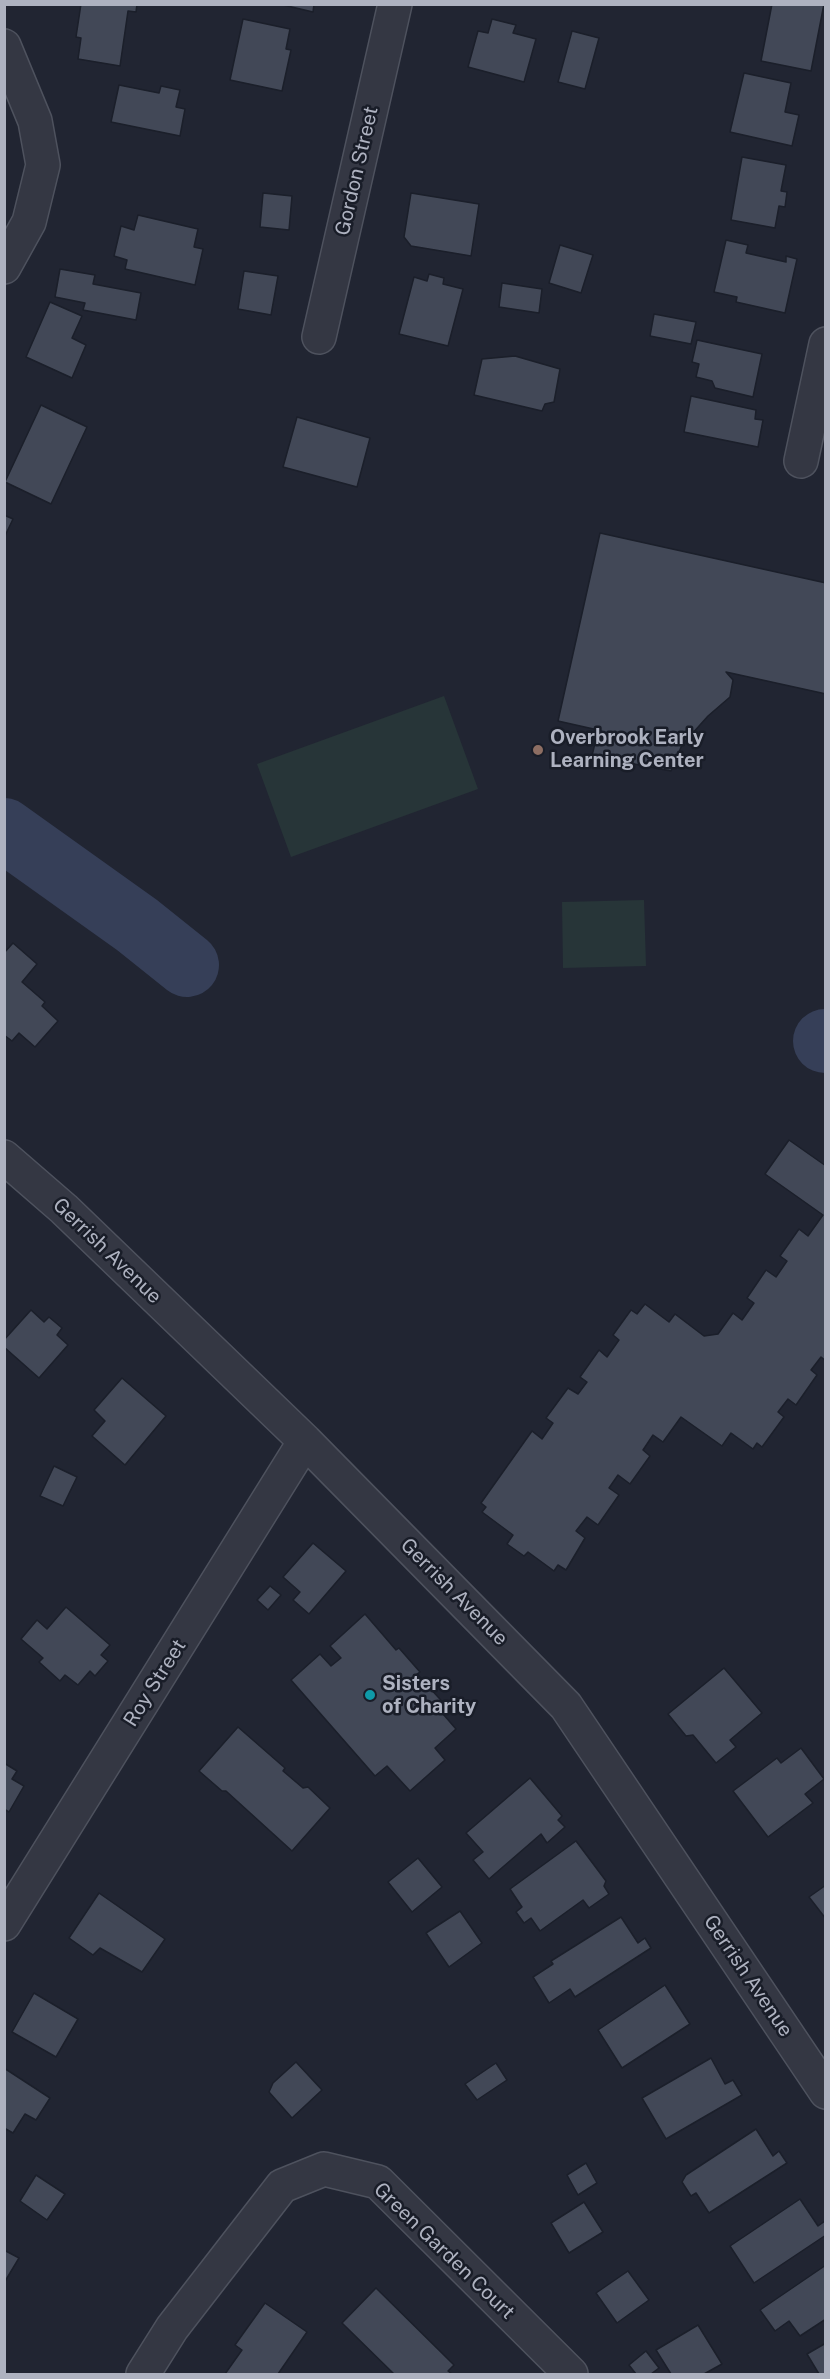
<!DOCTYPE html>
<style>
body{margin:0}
#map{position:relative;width:830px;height:2379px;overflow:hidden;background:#212532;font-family:"Public Sans",sans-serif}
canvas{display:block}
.frame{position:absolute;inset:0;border:6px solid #aeb2c0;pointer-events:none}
</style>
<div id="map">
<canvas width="830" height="2379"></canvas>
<div class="frame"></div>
</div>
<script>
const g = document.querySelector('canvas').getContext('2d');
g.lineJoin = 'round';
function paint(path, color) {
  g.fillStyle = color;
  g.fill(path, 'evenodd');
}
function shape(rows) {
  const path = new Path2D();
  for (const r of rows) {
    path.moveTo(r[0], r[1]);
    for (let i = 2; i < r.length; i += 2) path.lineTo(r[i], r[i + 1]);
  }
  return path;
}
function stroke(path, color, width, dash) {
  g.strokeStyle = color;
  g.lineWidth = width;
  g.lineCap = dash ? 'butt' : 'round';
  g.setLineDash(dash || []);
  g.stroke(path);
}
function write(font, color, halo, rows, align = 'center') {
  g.font = font + ' "Public Sans",sans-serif';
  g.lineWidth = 5;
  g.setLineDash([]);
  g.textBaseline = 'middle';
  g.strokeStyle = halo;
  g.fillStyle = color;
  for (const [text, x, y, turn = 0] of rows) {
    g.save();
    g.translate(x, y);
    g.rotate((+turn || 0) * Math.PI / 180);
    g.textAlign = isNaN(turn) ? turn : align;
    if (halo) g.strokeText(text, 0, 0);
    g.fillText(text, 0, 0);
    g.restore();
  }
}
const green = shape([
 [444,696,478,789,291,857,257,764],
 [644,900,646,966,563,968,562,902]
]);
const river = shape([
 [4,830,137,925,187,965],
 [825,1041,826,1041]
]);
const building = shape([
 [81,4,137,4,136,12,128,11,120,66,78,59,81,38,76,37,81,4],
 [279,4,314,4,313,12,279,4],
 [772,4,824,4,811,71,761,61,772,4],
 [243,19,290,29,286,49,291,50,282,91,230,80,243,19],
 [492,19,516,25,513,33,536,39,524,82,468,67,478,31,488,33,492,19],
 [572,31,599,38,585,89,558,82,572,31],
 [744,73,791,83,785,112,799,115,792,146,730,132,744,73],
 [119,85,159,93,161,86,180,90,176,107,185,109,180,136,111,122,119,85],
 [742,157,786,165,781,191,787,192,785,207,779,206,775,228,731,220,742,157],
 [263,193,292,196,289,230,260,227,263,193],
 [411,193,479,204,471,256,411,246,404,237,411,193],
 [138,215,198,229,194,247,203,249,195,285,125,269,127,260,114,256,121,226,134,230,138,215],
 [726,240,748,245,746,253,786,262,786,256,797,259,785,313,736,302,737,297,714,292,726,240],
 [560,245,593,255,581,293,549,283,560,245],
 [60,269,95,275,93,284,141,293,136,320,83,310,85,303,55,297,60,269],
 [244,271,278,276,271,315,238,309,244,271],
 [429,274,444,278,443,284,463,289,448,346,399,334,414,277,427,281,429,274],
 [502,283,542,289,539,313,499,307,502,283],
 [50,302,82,316,72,338,86,345,72,378,26,357,50,302],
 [654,314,696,322,691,344,650,336,654,314],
 [697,340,762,354,753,397,715,388,712,381,696,377,699,364,692,362,697,340],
 [515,356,560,369,554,402,545,404,542,411,474,395,482,359,515,356],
 [691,396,756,410,755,419,763,420,758,447,684,432,691,396],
 [41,405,87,427,51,504,5,482,41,405],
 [297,417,370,438,357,487,283,467,297,417],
 [4,515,13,519,4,538,4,515],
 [600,533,826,583,826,694,726,672,733,680,730,697,708,716,682,745,671,771,592,756,598,730,558,721,600,533],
 [13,943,37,964,22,982,45,1002,42,1006,58,1021,35,1047,19,1033,12,1041,4,1035,4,953,13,943],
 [789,1140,826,1166,826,1361,821,1357,811,1370,817,1375,796,1405,788,1399,778,1412,784,1417,762,1447,757,1443,753,1449,731,1433,722,1446,681,1417,663,1442,653,1435,643,1450,650,1456,630,1484,618,1475,609,1488,619,1495,598,1525,587,1517,576,1531,585,1538,566,1570,558,1565,554,1571,528,1552,524,1556,507,1544,513,1535,482,1512,486,1507,481,1503,532,1431,542,1439,553,1423,546,1418,568,1388,578,1394,587,1382,580,1377,599,1350,607,1357,619,1340,613,1335,631,1310,637,1314,645,1304,669,1322,675,1314,704,1336,718,1334,733,1313,742,1320,754,1303,747,1298,766,1270,776,1277,787,1261,780,1256,799,1229,808,1236,823,1215,765,1174,789,1140],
 [31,1310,44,1322,49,1317,62,1328,57,1335,68,1345,39,1378,4,1347,4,1340,31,1310],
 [122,1378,166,1416,125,1465,92,1436,105,1421,94,1410,122,1378],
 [54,1466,77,1477,63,1506,40,1496,54,1466],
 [313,1543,346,1571,309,1614,293,1600,300,1592,283,1577,313,1543],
 [270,1586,281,1595,268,1610,257,1600,270,1586],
 [66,1607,110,1645,101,1655,108,1661,95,1676,90,1671,78,1685,65,1675,60,1681,39,1662,43,1658,21,1639,37,1620,47,1629,66,1607],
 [365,1614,396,1650,399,1648,420,1672,417,1674,449,1709,443,1714,456,1729,435,1748,445,1760,410,1791,387,1766,375,1776,291,1680,320,1654,331,1666,341,1658,330,1646,365,1614],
 [724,1668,762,1713,730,1740,736,1747,716,1763,693,1735,686,1736,668,1714,724,1668],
 [238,1727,285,1768,283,1771,303,1788,308,1787,330,1808,292,1851,226,1791,222,1791,199,1771,238,1727],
 [801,1748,824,1779,805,1794,813,1803,768,1837,733,1791,777,1758,781,1763,801,1748],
 [4,1763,17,1771,12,1779,24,1786,9,1812,4,1809,4,1763],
 [530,1778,562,1816,558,1820,565,1827,547,1843,541,1834,489,1879,473,1860,483,1852,466,1833,530,1778],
 [576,1841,606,1881,604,1886,609,1894,589,1908,583,1900,540,1931,531,1918,524,1923,516,1912,522,1907,510,1889,576,1841],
 [418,1858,442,1887,412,1912,388,1882,418,1858],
 [826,1885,826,1919,809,1897,826,1885],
 [99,1893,165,1939,142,1972,100,1948,93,1955,69,1938,99,1893],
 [460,1911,482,1943,449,1967,426,1933,460,1911],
 [621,1917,638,1943,645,1938,651,1948,575,1997,570,1989,549,2003,533,1977,553,1964,551,1961,621,1917],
 [665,1985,690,2024,622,2068,598,2030,665,1985],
 [34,1993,78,2019,56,2057,12,2032,34,1993],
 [711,2058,725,2084,733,2080,742,2095,666,2139,642,2098,711,2058],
 [296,2062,322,2090,292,2118,269,2092,273,2083,296,2062],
 [496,2063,507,2080,477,2100,465,2084,496,2063],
 [4,2068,50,2098,36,2120,25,2114,13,2133,4,2128,4,2068],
 [756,2129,773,2156,779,2151,787,2163,709,2213,696,2193,691,2196,682,2182,686,2175,756,2129],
 [586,2163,597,2183,578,2195,567,2175,586,2163],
 [36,2175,65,2194,47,2220,20,2201,36,2175],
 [800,2199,818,2226,825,2221,826,2235,754,2283,730,2246,800,2199],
 [584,2202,603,2232,569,2253,551,2223,584,2202],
 [4,2250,19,2258,4,2283,4,2250],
 [826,2265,826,2319,800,2336,789,2321,775,2331,760,2310,826,2265],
 [628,2271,649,2300,617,2323,596,2293,628,2271],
 [376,2288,454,2365,448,2371,452,2374,394,2374,342,2323,376,2288],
 [265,2303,307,2332,278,2374,225,2374,242,2350,235,2345,265,2303],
 [698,2325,722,2364,704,2374,671,2374,656,2350,698,2325],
 [826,2343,826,2374,819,2374,807,2354,826,2343],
 [646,2351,659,2368,651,2374,636,2374,629,2365,646,2351]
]);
const minor = shape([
 [4,46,35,121,43,165,29,222,4,267],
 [319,337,395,4],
 [801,461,826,344],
 [4,1157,64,1209,305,1441,566,1706,826,2092],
 [4,1924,305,1441],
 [143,2374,172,2328,282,2186,324,2169,378,2182,571,2374]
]);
const markers = [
 [538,750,6,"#8d6e63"],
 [370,1695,6,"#0f9aa8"]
];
const streetNames = [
 ["Gordon Street",357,171,-77],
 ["Gerrish Avenue",107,1251,44],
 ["Gerrish Avenue",454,1592,45],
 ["Roy Street",155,1683,-58],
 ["Gerrish Avenue",748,1976,56],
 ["Green Garden Court",444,2251,44]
];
const poiNames = [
 ["Overbrook Early",550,738],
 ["Learning Center",550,761],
 ["Sisters",382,1684],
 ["of Charity",382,1707]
];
paint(green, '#273538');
stroke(river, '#363f58', 64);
paint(building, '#424857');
stroke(building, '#1b1f2a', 1.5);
stroke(minor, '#4e525e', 36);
stroke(minor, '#343743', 33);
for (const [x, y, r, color] of markers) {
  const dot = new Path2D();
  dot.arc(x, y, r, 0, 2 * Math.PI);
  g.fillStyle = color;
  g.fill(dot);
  stroke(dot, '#191d28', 2);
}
write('20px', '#aeb2c0', '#191d28', streetNames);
write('bold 20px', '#aeb2c0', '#191d28', poiNames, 'left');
</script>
